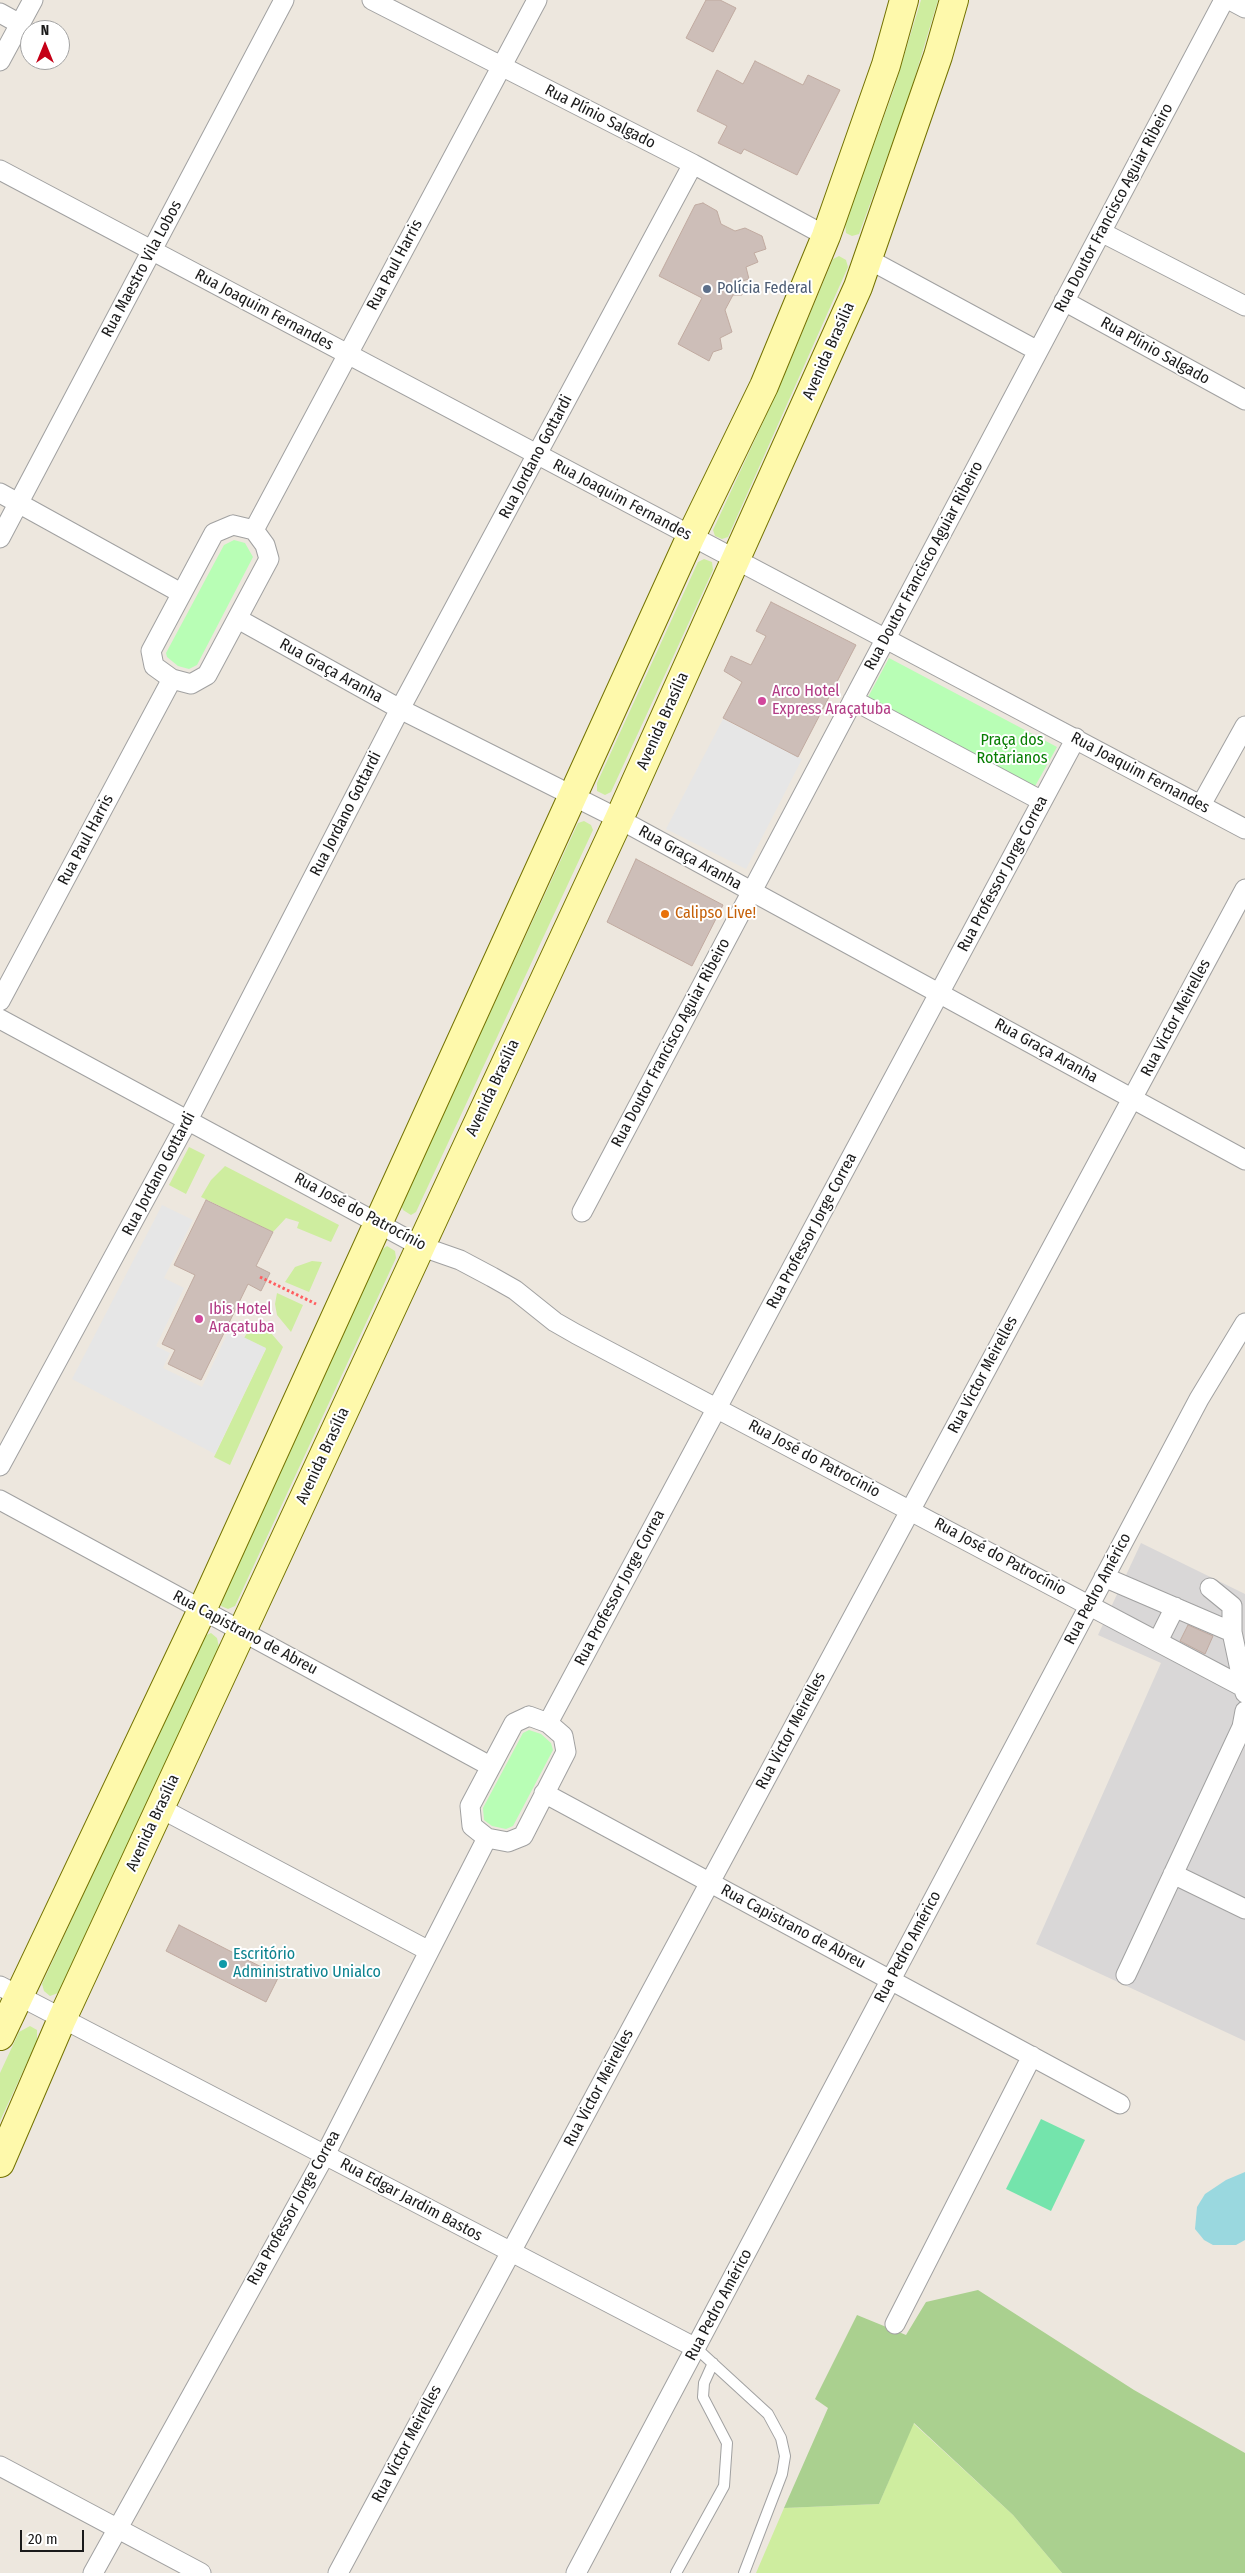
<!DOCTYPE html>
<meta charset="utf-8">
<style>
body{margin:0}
#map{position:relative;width:1245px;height:2573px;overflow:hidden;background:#ede7de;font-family:"Fira Sans Condensed",sans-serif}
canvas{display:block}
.north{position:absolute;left:20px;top:20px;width:50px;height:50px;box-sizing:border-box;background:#fff;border:1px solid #a3a3a3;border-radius:50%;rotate:0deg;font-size:14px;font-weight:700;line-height:20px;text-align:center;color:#1a1a1a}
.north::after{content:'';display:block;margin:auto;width:18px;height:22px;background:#c50017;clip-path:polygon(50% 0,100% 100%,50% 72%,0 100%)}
.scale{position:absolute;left:20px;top:2530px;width:64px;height:22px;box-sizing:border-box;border:2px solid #1a1a1a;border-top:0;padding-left:6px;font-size:15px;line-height:18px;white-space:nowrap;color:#1a1a1a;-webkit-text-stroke:4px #fff;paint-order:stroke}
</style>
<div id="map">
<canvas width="1245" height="2573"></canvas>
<div class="north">N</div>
<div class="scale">20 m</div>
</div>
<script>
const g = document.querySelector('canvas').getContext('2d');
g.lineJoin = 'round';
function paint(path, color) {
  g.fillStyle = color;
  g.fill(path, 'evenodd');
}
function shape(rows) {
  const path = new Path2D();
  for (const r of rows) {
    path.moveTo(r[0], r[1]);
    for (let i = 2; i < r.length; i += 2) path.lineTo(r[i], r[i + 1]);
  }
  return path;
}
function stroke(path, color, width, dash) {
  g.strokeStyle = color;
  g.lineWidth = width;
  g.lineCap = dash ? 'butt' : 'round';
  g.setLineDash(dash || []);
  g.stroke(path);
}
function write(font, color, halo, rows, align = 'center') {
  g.font = font + ' "Fira Sans Condensed",sans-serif';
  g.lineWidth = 4;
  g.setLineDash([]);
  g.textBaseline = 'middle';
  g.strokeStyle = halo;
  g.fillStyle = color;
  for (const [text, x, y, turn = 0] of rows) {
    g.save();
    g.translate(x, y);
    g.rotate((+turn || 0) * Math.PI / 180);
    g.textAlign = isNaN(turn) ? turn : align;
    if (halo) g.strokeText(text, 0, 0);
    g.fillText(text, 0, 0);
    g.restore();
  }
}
const residential = shape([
 [1141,1543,1245,1594,1245,2041,1036,1944,1161,1663,1098,1635]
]);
const grass = shape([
 [921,0,938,0,908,100,859,234,852,236,846,233,845,223,893,92],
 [839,256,846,260,848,267,728,537,722,539,715,536,713,530,778,390,833,259],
 [704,559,712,562,713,570,611,792,605,795,597,791,597,783,698,562],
 [584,821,591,825,593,830,416,1212,411,1215,403,1210,401,1205,578,823],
 [189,1147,205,1155,186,1194,169,1185],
 [225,1166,339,1225,331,1242,297,1228,299,1222,286,1218,273,1232,201,1197,211,1180],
 [387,1246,395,1251,396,1258,235,1606,228,1609,221,1606,220,1599,380,1251],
 [312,1261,322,1262,309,1292,285,1282,295,1267],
 [277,1293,303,1305,291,1332,277,1315,275,1304],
 [259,1322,264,1325,283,1347,230,1465,214,1457,266,1349,244,1338,252,1325],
 [211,1633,217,1638,219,1647,58,1993,50,1996,44,1991,42,1984,202,1637],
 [30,2026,37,2030,37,2041,0,2121,0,2073,19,2032],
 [913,2423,1013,2515,1062,2573,756,2573,784,2508,879,2504]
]);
const forest = shape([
 [978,2290,1134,2390,1245,2453,1245,2573,1062,2573,1013,2515,914,2423,879,2504,784,2508,828,2408,815,2399,857,2315,906,2335,926,2302]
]);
const park = shape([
 [234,540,245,543,253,557,197,665,189,669,178,666,167,657,166,653,224,545],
 [889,658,1057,747,1034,788,867,699],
 [529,1730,541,1734,551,1743,553,1750,513,1826,506,1829,492,1826,484,1820,483,1808,523,1733]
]);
const pitch = shape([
 [1041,2119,1085,2140,1051,2211,1006,2189]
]);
const parking = shape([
 [723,719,802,759,746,869,666,829],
 [162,1205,193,1220,164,1278,184,1288,156,1346,170,1353,163,1368,202,1387,229,1330,266,1348,215,1454,72,1379]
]);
const water = shape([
 [1245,2172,1245,2240,1236,2245,1213,2245,1204,2240,1195,2229,1197,2207,1205,2194,1226,2180]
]);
const building = shape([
 [706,0,720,0,736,8,713,52,686,38,706,0],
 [755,61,803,85,808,75,840,90,797,175,744,149,741,154,718,143,727,126,697,111,717,70,743,84,755,61],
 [703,203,717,211,721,224,735,231,745,228,762,236,766,249,754,253,758,262,746,267,749,279,739,282,742,295,733,295,725,310,732,332,720,338,722,349,713,352,709,361,678,344,702,298,659,276,695,205,703,203],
 [771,602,856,645,798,757,723,718,742,682,724,671,731,656,751,665,766,636,756,631,771,602],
 [636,859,723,905,692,966,607,922,636,859],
 [206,1200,273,1232,256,1266,270,1273,261,1291,248,1284,201,1380,168,1364,175,1350,162,1344,195,1275,174,1265,206,1200],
 [1188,1625,1213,1636,1205,1654,1180,1641,1188,1625],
 [179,1925,279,1976,266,2002,166,1951,179,1925]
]);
const path = shape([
 [260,1277,316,1304]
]);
const service = shape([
 [696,2348,768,2414,781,2438,785,2456,782,2474,744,2573],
 [676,2573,724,2486,727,2443,703,2397,704,2383,713,2363]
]);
const minor = shape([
 [372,0,693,164,826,236],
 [1230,0,1245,8],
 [0,13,20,24],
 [0,61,33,0],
 [0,170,1245,829],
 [1101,232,1245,306],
 [868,259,1038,351],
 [1064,301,1245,400],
 [0,493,181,593],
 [233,525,254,530,265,545,269,559,207,675,191,684,172,679,154,666,151,651,214,533,233,525],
 [254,530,537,0],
 [0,538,284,0],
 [238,619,400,709,619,819,1245,1160],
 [853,700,1042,801],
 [1201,805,1245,726],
 [0,1001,172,679],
 [0,1019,420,1246,460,1260,492,1277,515,1290,555,1322,576,1334,1245,1688],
 [582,1212,1224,0],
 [0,1466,188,1120,400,709,693,164],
 [0,1500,490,1766],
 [1104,1577,1232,1632],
 [1210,1588,1232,1606,1232,1632,1245,1693],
 [1158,1641,1175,1607],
 [529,1716,548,1723,563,1736,566,1752,523,1836,508,1842,487,1838,472,1826,470,1806,514,1723,529,1716],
 [548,1723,1076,738],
 [544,1793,1120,2104],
 [160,1808,429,1951],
 [1173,1874,1245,1909],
 [1126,1975,1242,1727,1245,1711],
 [0,1986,696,2348],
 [895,2324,1032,2056],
 [0,2466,201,2573],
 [93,2573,325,2155,487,1838],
 [338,2573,1245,889],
 [576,2573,1199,1399,1245,1323]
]);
const secondary = shape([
 [0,2036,202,1610,691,536,764,386,826,236,886,65,904,0],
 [0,2163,62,2019,619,819,858,287,938,56,954,0]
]);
const markers = [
 [707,289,5,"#5c6f8a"],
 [762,701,5,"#d1479c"],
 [665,914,5,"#e8710a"],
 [199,1319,5,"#d1479c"],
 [223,1964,5,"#0f9aa8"]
];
const streetNames = [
 ["Rua Plínio Salgado",600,117,27],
 ["Rua Doutor Francisco Aguiar Ribeiro",1114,208,-62],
 ["Rua Paul Harris",395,265,-62],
 ["Rua Maestro Vila Lobos",142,269,-62],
 ["Rua Joaquim Fernandes",264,310,28],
 ["Avenida Brasília",829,351,-66],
 ["Rua Plínio Salgado",1155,351,29],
 ["Rua Jordano Gottardi",536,457,-62],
 ["Rua Joaquim Fernandes",622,500,28],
 ["Rua Doutor Francisco Aguiar Ribeiro",924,566,-62],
 ["Rua Graça Aranha",331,671,29],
 ["Avenida Brasília",663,721,-66],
 ["Rua Joaquim Fernandes",1140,773,28],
 ["Rua Jordano Gottardi",346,814,-63],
 ["Rua Paul Harris",86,840,-62],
 ["Rua Graça Aranha",690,858,29],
 ["Rua Professor Jorge Correa",1003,874,-62],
 ["Rua Victor Meirelles",1176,1018,-62],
 ["Rua Doutor Francisco Aguiar Ribeiro",671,1043,-62],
 ["Rua Graça Aranha",1046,1051,29],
 ["Avenida Brasília",493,1088,-65],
 ["Rua Jordano Gottardi",159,1174,-62],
 ["Rua José do Patrocínio",360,1212,28],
 ["Rua Professor Jorge Correa",812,1231,-62],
 ["Rua Victor Meirelles",983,1375,-62],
 ["Avenida Brasília",323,1456,-65],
 ["Rua José do Patrocinio",814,1459,28],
 ["Rua José do Patrocínio",1000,1557,28],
 ["Rua Professor Jorge Correa",620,1588,-62],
 ["Rua Pedro Américo",1098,1589,-62],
 ["Rua Capistrano de Abreu",245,1633,28],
 ["Rua Victor Meirelles",791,1731,-62],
 ["Avenida Brasília",153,1823,-65],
 ["Rua Capistrano de Abreu",793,1927,28],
 ["Rua Pedro Américo",908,1947,-62],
 ["Rua Victor Meirelles",599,2088,-62],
 ["Rua Edgar Jardim Bastos",411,2200,28],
 ["Rua Professor Jorge Correa",294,2208,-61],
 ["Rua Pedro Américo",719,2305,-62],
 ["Rua Victor Meirelles",407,2444,-62]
];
const serviceNames = [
 ["Polícia Federal",717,289]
];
const hotelNames = [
 ["Arco Hotel",772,692],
 ["Express Araçatuba",772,710],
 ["Ibis Hotel",209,1310],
 ["Araçatuba",209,1328]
];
const parkNames = [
 ["Praça dos",1012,741],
 ["Rotarianos",1012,759]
];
const foodNames = [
 ["Calipso Live!",675,914]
];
const cultureNames = [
 ["Escritório",233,1955],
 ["Administrativo Unialco",233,1973]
];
paint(residential, '#d9d7d7');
paint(grass, '#ceed9f');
paint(forest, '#aad08f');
paint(park, '#b8feb5');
paint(pitch, '#74e4ac');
paint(parking, '#e6e6e6');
paint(water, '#9ad8df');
paint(building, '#cdbeb8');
stroke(building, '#c0aaa0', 1);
stroke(service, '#a1a1a1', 12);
stroke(minor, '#a1a1a1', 21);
stroke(secondary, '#737200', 30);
stroke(path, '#ff5e60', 3, [2.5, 2.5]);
stroke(service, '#fff', 10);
stroke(minor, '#fff', 19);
stroke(secondary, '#fef9ab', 28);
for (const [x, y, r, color] of markers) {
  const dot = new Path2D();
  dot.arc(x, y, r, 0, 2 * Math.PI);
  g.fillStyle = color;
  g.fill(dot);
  stroke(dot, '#fff', 2);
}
write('16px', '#1a1a1a', '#fff', streetNames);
write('16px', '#4e5e75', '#fff', serviceNames, 'left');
write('16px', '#b23c85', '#fff', hotelNames, 'left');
write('16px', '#077e03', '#fff', parkNames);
write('16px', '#c56008', '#fff', foodNames, 'left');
write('16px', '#0d838f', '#fff', cultureNames, 'left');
</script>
